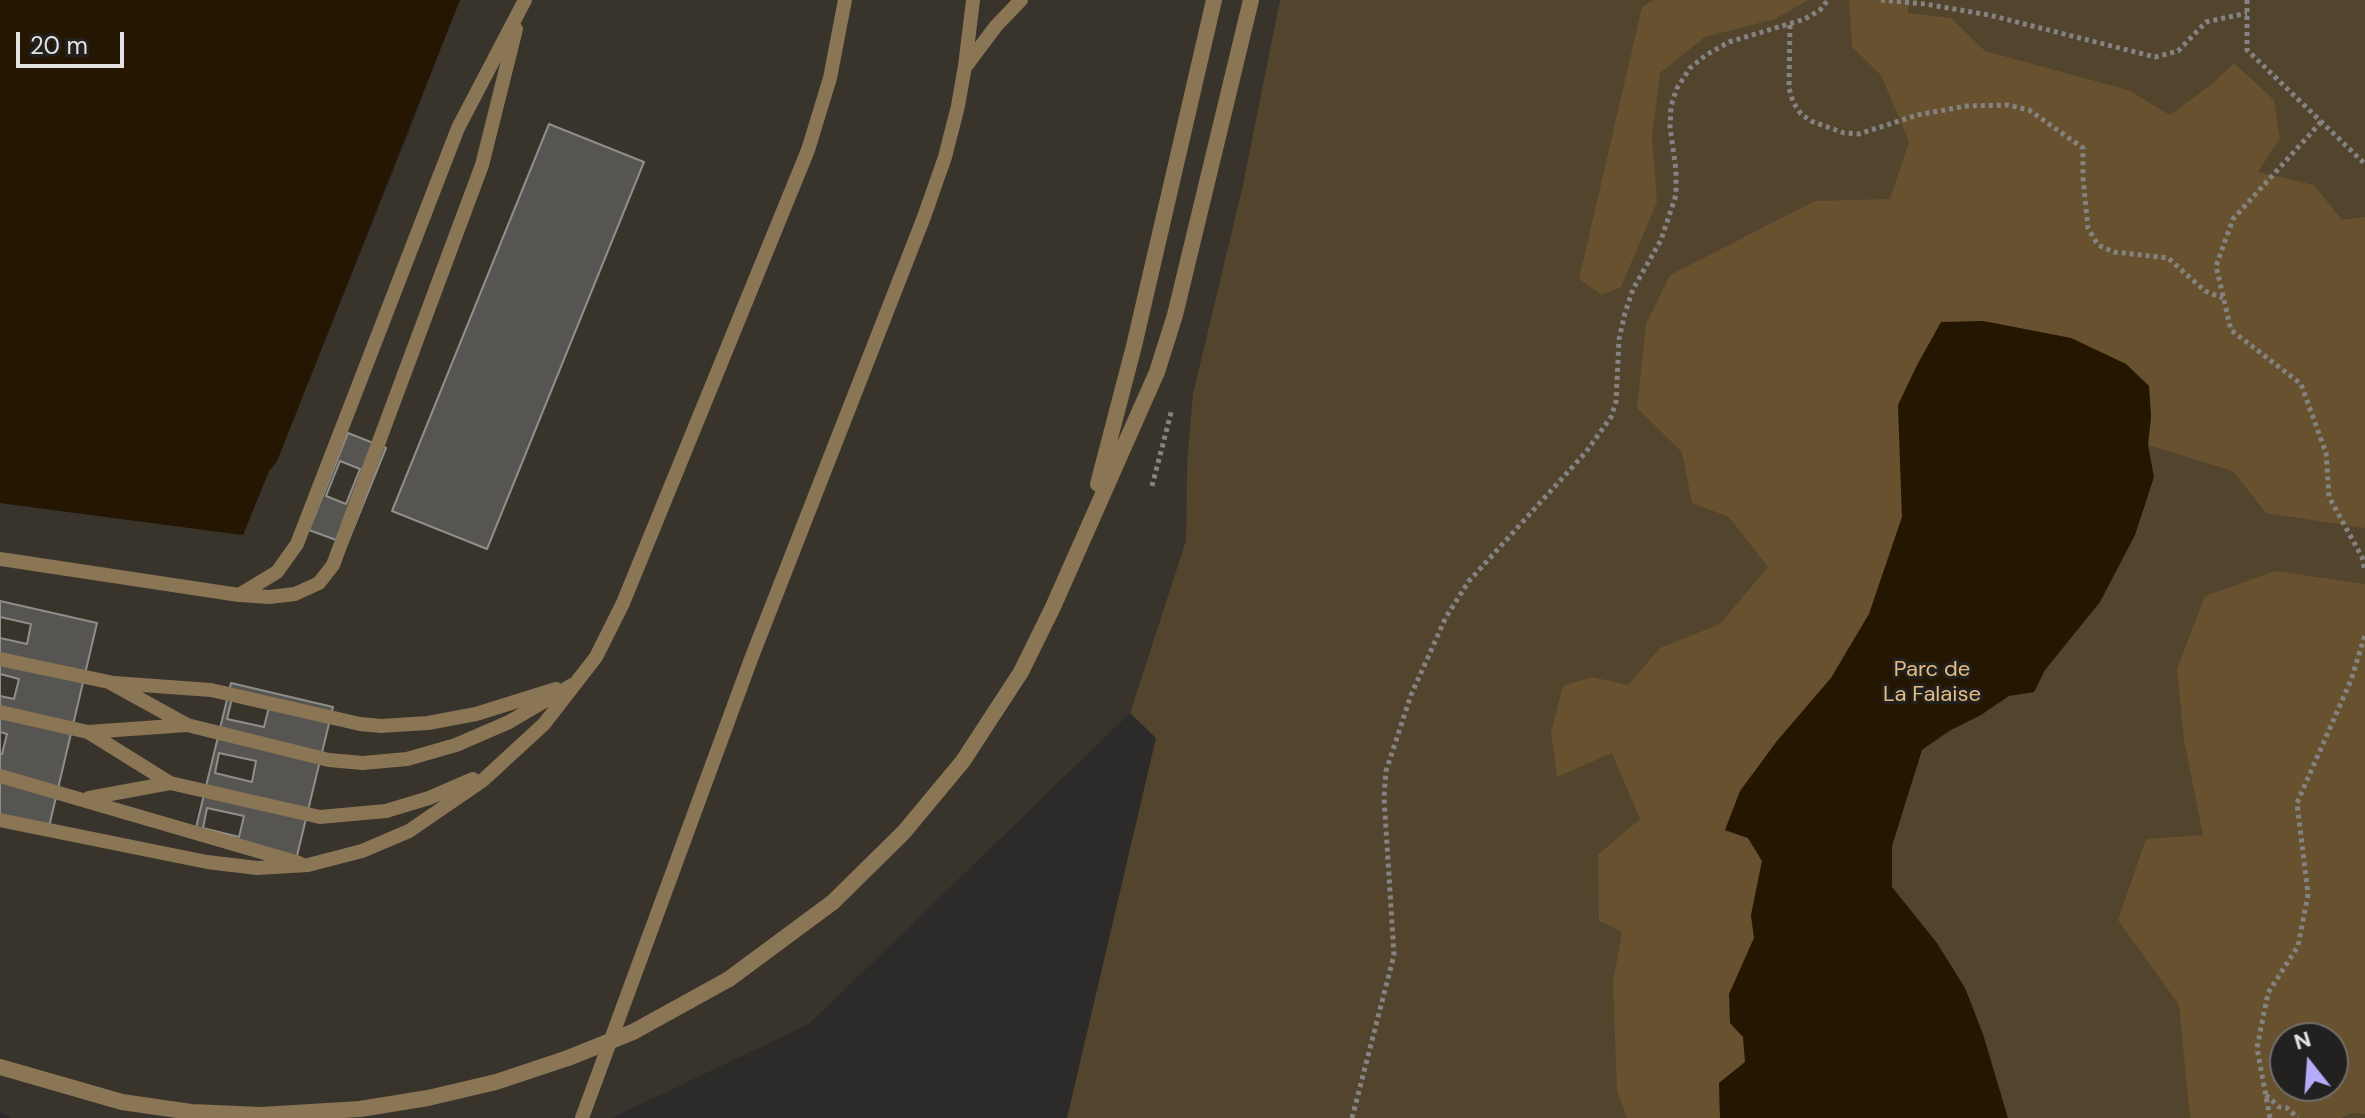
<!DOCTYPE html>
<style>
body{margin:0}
#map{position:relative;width:2365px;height:1118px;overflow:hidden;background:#2d2b29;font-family:"DM Sans",sans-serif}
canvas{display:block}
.north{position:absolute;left:2269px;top:1022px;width:80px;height:80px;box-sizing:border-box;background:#23211f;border:2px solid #706e6c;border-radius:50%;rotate:343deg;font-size:22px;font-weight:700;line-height:32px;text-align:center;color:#e3e2e0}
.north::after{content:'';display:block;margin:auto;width:28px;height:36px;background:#b4acf9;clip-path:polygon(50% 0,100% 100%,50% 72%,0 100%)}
.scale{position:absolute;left:16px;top:32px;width:108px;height:36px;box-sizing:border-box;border:4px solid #e3e2e0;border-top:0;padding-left:10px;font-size:24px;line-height:28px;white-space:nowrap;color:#e3e2e0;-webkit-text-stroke:6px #23211f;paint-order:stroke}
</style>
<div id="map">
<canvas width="2365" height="1118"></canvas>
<div class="north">N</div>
<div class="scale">20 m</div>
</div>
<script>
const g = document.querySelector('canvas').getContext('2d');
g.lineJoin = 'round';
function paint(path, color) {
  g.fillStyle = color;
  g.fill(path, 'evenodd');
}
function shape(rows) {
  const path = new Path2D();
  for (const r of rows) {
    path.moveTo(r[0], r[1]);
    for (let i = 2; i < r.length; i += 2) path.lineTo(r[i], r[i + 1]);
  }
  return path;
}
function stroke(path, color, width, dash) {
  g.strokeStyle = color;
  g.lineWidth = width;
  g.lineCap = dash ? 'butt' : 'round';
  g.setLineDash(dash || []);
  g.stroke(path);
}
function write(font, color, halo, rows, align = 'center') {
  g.font = font + ' "DM Sans",sans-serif';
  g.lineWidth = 6;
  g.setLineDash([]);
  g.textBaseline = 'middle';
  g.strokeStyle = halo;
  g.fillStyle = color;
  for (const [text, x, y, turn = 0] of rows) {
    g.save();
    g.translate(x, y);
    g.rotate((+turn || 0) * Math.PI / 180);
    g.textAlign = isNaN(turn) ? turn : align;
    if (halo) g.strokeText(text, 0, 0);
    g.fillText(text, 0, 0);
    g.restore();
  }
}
const built = shape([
 [458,0,1280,0,1187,463,1186,539,1130,713,809,1024,612,1118,11,1118,0,1112,0,503,243,535,269,471,277,461,413,122]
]);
const green = shape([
 [1280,0,2365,0,2365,1118,1067,1118,1156,738,1130,713,1186,540,1187,463,1193,394,1242,189],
 [2285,1038,2333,1038,2333,1086,2285,1086]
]);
const forest = shape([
 [1653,0,1808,0,1775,19,1705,37,1660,73,1652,137,1657,202,1621,287,1602,295,1579,279,1642,7],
 [1849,0,1910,0,1908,13,1951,18,1985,51,2128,90,2170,115,2212,84,2234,63,2274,100,2280,138,2258,172,2314,185,2342,220,2365,217,2365,528,2266,513,2233,471,2148,445,2151,417,2149,386,2125,364,2071,338,1983,321,1898,405,1902,517,1869,614,1831,678,1777,741,1725,831,1748,838,1762,861,1751,915,1754,938,1743,963,1746,1062,1719,1083,1720,1118,1627,1118,1617,1091,1613,983,1622,932,1599,921,1598,855,1640,819,1612,753,1557,777,1551,732,1563,686,1592,677,1628,685,1660,648,1720,624,1768,567,1729,517,1692,503,1682,452,1637,408,1646,324,1670,275,1815,201,1890,199,1909,142,1881,75,1852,47],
 [2275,571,2365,584,2365,1114,2351,1113,2341,1118,2190,1118,2179,1005,2118,920,2146,839,2203,835,2184,740,2177,669,2205,596],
 [2285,1038,2333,1038,2333,1086,2285,1086]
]);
const water = shape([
 [0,0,460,0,277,461,269,471,243,535,0,503],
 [1983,321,2071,338,2126,364,2149,386,2151,417,2148,445,2154,477,2135,535,2100,602,2045,670,2034,692,2009,696,1981,715,1949,731,1922,750,1892,846,1892,887,1937,943,1965,988,1983,1034,2008,1118,1720,1118,1719,1083,1745,1062,1743,1037,1730,1023,1729,994,1754,938,1751,915,1762,861,1748,838,1725,830,1740,791,1777,741,1831,678,1869,614,1902,517,1898,405,1916,367,1941,322]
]);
const building = shape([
 [549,124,644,162,487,549,392,511,549,124],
 [348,433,386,448,347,544,309,530,348,433],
 [340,461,360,469,346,504,326,496,340,461],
 [0,601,97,623,48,831,0,820,0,601],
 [0,617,31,624,27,644,0,638,0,617],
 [0,674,19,679,14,699,0,696,0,674],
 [231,683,333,707,296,860,194,836,231,683],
 [232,698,269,707,264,727,227,719,232,698],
 [0,732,7,734,2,754,0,754,0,732],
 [219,753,256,761,252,782,215,773,219,753],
 [207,808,244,816,239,837,203,828,207,808]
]);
const path = shape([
 [1881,0,1925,4,1989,15,2155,57,2178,51,2206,22,2247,13],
 [2247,0,2247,50,2365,164],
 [1790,25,1789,88,1793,102,1801,114,1811,121,1844,133,1859,134,1917,115,1967,106,2007,105,2029,110,2083,148,2083,178,2088,228,2098,245,2114,252,2168,258,2205,291,2223,298],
 [2321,122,2233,219,2216,266,2231,330,2301,384,2326,453,2329,497,2362,557,2365,571],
 [1152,486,1172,409],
 [2266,1095,2279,1107,2287,1108,2298,1118],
 [1352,1118,1394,955,1384,797,1386,771,1411,695,1446,617,1469,581,1586,452,1611,417,1616,402,1619,339,1625,313,1633,289,1661,240,1676,195,1676,170,1670,127,1671,106,1677,88,1690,68,1706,55,1729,42,1805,19,1820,10,1828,0],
 [2270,1118,2257,1048,2268,993,2298,946,2308,894,2297,803,2351,680,2365,635]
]);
const lane = shape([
 [966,66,996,26,1021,0],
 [0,559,239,595,277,572,297,544,458,128,525,0],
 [240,595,269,597,295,594,319,583,333,565,482,165,516,29],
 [0,659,109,682,187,725,329,760,363,763,407,759,456,745,509,722,572,685],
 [114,683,211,690,360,724,381,726,428,723,476,714,556,689],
 [0,712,88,732,170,783,320,817,386,811,429,798,473,779],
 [88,732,187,725],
 [0,776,299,863],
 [89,798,170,783],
 [0,820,207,862,257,868,308,865,362,851,409,831,482,781,544,724,596,657,623,603,808,150,830,78,845,0],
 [582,1118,751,659,924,217,945,157,958,106,965,66,973,0]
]);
const street = shape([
 [1098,484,1134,346,1214,0],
 [729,979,833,902,904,832,963,761,1021,672,1053,607,1157,372,1175,315,1251,0],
 [0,1067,122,1102,191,1112,261,1115,360,1109,428,1098,496,1082,568,1058]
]);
const streetBridge = shape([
 [568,1058,633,1032,729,979]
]);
const parkNames = [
 ["Parc de",1932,670],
 ["La Falaise",1932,695]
];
paint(built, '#38332b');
paint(green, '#53442d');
paint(forest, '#67512e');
paint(water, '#241600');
paint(building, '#575552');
stroke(building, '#908e8b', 2);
stroke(path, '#858381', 5, [4, 4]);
stroke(lane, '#8a7555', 14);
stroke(street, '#8a7555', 16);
stroke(streetBridge, '#8a7555', 16);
write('22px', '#e4bd82', '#23211f', parkNames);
</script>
